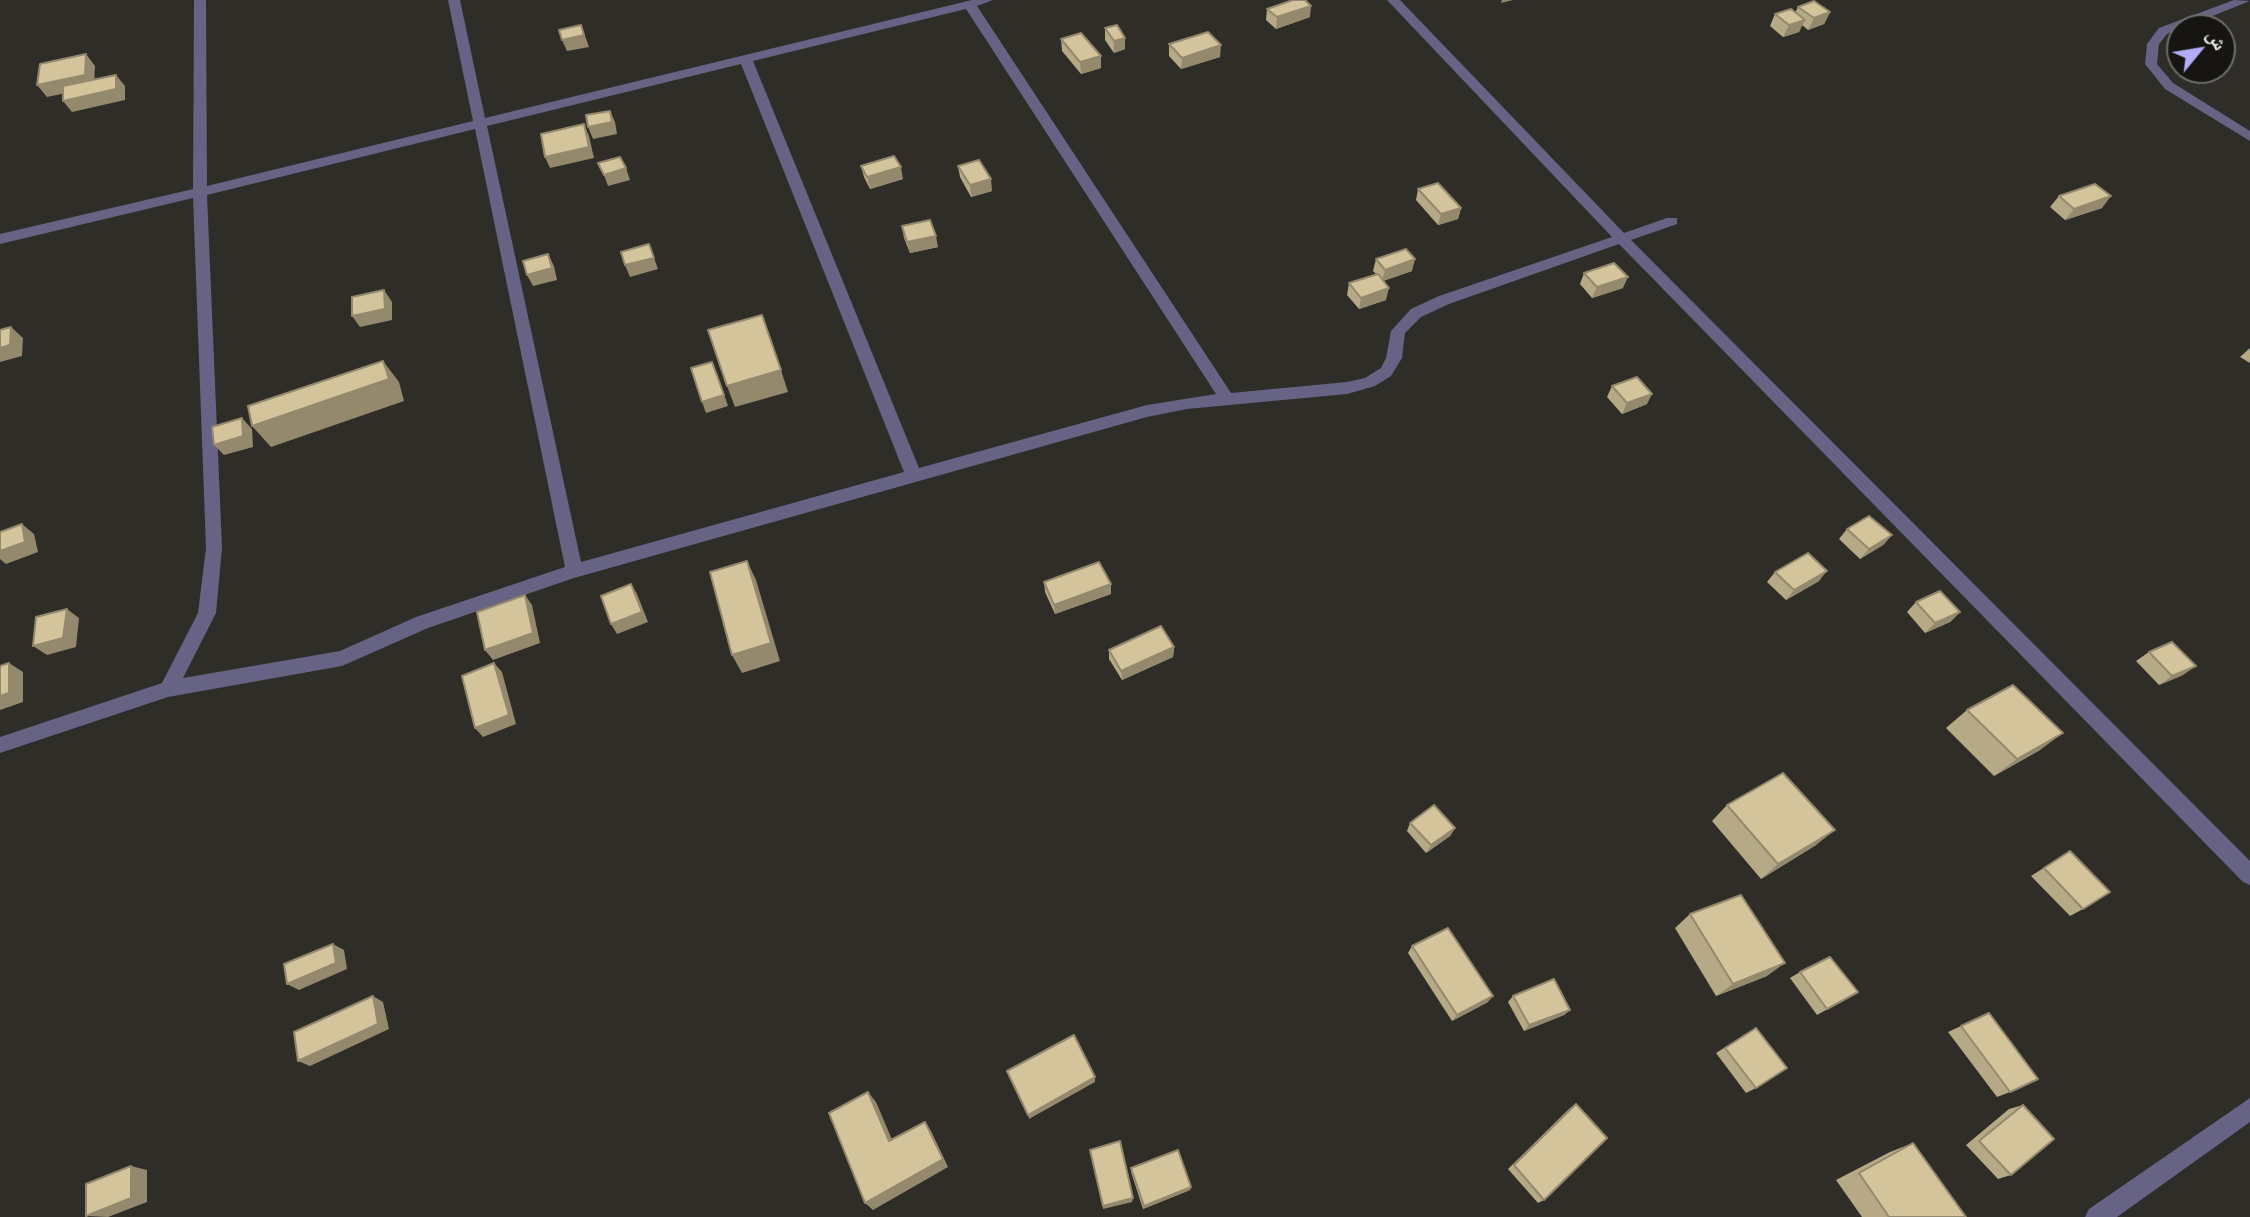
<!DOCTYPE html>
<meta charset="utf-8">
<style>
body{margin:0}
#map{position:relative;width:2250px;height:1217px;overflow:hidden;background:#2f2d27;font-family:"Golos Text","Noto Naskh Arabic",sans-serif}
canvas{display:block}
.north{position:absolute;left:2166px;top:14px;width:70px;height:70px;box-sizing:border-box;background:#161513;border:2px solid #6d6c69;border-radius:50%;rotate:60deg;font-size:19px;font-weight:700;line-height:28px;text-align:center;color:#f0efeb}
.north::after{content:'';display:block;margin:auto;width:24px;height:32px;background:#b5acf9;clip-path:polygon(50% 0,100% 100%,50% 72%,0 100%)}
</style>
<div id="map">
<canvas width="2250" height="1217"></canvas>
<div class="north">ش</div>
</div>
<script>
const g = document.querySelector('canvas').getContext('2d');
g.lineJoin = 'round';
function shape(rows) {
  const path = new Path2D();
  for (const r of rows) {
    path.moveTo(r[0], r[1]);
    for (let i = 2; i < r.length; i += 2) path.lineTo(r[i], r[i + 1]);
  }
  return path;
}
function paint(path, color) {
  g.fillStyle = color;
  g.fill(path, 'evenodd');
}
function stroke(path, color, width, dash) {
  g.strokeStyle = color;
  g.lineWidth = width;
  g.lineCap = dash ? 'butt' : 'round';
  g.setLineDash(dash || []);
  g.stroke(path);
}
const minor = shape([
 [194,0,206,0,207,186,473,121,448,0,460,0,485,118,972,0,993,0,977,6,1231,393,1347,382,1365,378,1381,368,1386,358,1391,331,1411,309,1439,296,1612,237,1387,0,1400,0,1624,233,1667,218,1677,218,1677,224,1631,240,2250,861,2250,885,2243,882,1619,244,1449,304,1421,317,1405,333,1402,358,1391,376,1375,386,1347,394,1187,409,1147,417,574,578,428,628,342,666,168,697,0,753,0,737,162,683,198,613,206,548,193,198,0,244,0,234,193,189,194,0],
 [966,9,1216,394,1147,405,919,468,753,61,966,9],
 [741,64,904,472,581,562,487,126,741,64],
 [475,129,565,567,416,617,340,651,183,678,216,613,222,548,207,195,475,129],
 [2234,0,2250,1,2167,34,2159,44,2157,64,2173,83,2250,131,2250,141,2165,89,2145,64,2147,44,2159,28,2234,0],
 [2250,1098,2250,1122,2117,1217,2085,1217,2089,1209,2250,1098]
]);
const wall = shape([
 [1798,7,1830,12,1824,24,1808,30,1802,25,1799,32,1783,37,1770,26,1775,14,1795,13],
 [1267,9,1310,17,1276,29,1266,20],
 [1105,28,1125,49,1114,53,1105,40],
 [1061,39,1101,56,1101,68,1081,74,1062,51],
 [1169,44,1220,57,1181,69,1169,56],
 [861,166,903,179,870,189,864,177],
 [958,166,992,191,971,197,960,177],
 [1418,189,1461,208,1458,219,1438,225,1416,200],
 [2059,196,2102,208,2065,220,2050,207],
 [902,226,938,247,910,253,904,238],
 [1376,259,1412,271,1383,281,1386,300,1359,309,1347,295,1349,283,1377,275,1373,271],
 [1584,273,1623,288,1592,298,1580,284],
 [2250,348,2250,363,2240,357],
 [1612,386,1647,404,1622,414,1607,397],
 [1847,529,1892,535,1883,545,1860,559,1839,539],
 [1775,572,1819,581,1786,600,1767,582],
 [1044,582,1111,594,1055,614,1045,592],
 [1916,602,1960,612,1950,622,1925,633,1907,612],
 [1174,647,1173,657,1122,680,1109,659,1109,650],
 [2149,652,2183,675,2159,685,2136,661],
 [1967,710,2040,750,1994,776,1946,728],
 [1727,805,1816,845,1761,879,1712,821],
 [1410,823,1455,828,1450,836,1426,853,1407,831],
 [2070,851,2083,909,2070,916,2031,876],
 [1690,914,1767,976,1716,996,1675,928],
 [1412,946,1488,1002,1452,1021,1408,953],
 [1800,972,1858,992,1817,1015,1790,978],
 [1513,996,1570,1010,1564,1015,1524,1031,1508,1002],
 [1989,1013,2010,1092,1997,1097,1948,1032],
 [1756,1028,1756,1088,1746,1093,1716,1053],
 [1576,1104,1544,1200,1538,1203,1508,1169,1569,1109],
 [2023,1105,2011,1175,1998,1179,1966,1145,2009,1109],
 [1913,1143,1966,1217,1862,1217,1836,1180,1890,1152],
 [1131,1168,1191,1187,1190,1190,1143,1209,1131,1172]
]);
const shadedWall = shape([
 [1502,0,1513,0,1501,3],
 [1311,6,1310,17,1276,29,1277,17],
 [1830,12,1824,24,1808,30,1814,18],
 [1805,20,1799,32,1783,37,1789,25],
 [581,25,589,47,567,51,562,40],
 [1125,38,1125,49,1114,53,1114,41],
 [1221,45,1220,57,1181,69,1182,58],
 [86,54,95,66,94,87,47,97,37,85],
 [1101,56,1101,68,1081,74,1080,62],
 [116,75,125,86,125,100,72,112,63,101],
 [610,111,615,122,617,134,593,139,588,127],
 [584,124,589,136,594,158,550,168,545,157],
 [901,167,903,179,870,189,867,177],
 [626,168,630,180,608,186,604,175],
 [991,179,992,191,971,197,970,185],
 [2111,196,2102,208,2065,220,2074,209],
 [1461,208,1458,219,1438,225,1441,214],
 [936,236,938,247,910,253,907,242],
 [649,244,658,269,630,277,625,265],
 [548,254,554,266,557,280,533,286,527,275],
 [1415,259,1412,271,1382,281,1385,270],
 [1628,277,1623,288,1592,298,1597,287],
 [1389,288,1386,300,1359,309,1361,298],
 [384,290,392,302,392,320,360,327,352,316],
 [11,327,23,338,22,356,0,362,0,348],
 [383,361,399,382,404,401,271,447,252,426],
 [781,370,788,392,735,407,727,386],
 [717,373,728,406,706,413,702,402],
 [1652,394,1647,404,1622,414,1627,403],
 [242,418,252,429,253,447,224,455,214,445],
 [22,524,34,534,38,552,6,564,0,559,0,551],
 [1892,535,1883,545,1860,559,1869,549],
 [747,561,756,580,780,661,742,673,732,655],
 [1827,571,1819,581,1786,600,1794,590],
 [631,584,637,594,648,622,617,634,611,624],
 [1111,584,1111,594,1055,614,1054,605],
 [525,595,532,605,540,643,493,660,485,650],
 [67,609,79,618,76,647,47,655,33,646],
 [1960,612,1950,622,1925,633,1935,623],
 [1174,647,1173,657,1122,680,1121,671],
 [9,663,23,672,23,702,0,710,0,696],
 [494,663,502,672,516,724,483,737,475,728],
 [2196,666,2183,675,2159,685,2172,676],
 [2063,733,2040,750,1994,776,2017,759],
 [1455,828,1450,836,1426,853,1431,845],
 [1835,830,1816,845,1761,879,1778,864],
 [333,944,344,950,347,969,299,990,287,984],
 [1785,963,1767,976,1716,996,1733,984],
 [373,996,383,1002,389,1029,310,1066,298,1061],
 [1493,996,1488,1002,1452,1021,1457,1015],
 [1570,1010,1564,1015,1524,1031,1529,1025],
 [1095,1077,1095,1082,1029,1119,1028,1115],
 [868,1092,876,1102,896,1149,889,1141],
 [925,1122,931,1131,948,1167,873,1210,865,1203],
 [131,1166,147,1170,147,1202,108,1217,86,1216],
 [1191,1187,1190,1190,1143,1209,1144,1206],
 [1133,1198,1132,1202,1103,1209,1103,1206]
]);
const building = shape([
 [1293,0,1305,0,1311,6,1277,17,1267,9,1293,0],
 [1814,1,1830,12,1814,18,1798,7,1814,1],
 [1791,9,1805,20,1789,25,1775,14,1791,9],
 [581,25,584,35,562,40,559,30,581,25],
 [1117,25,1125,38,1114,41,1105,28,1117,25],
 [1208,32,1221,45,1182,58,1169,44,1208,32],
 [1081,33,1101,56,1080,62,1061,39,1081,33],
 [86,54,85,75,37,85,40,64,86,54],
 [116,75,116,89,63,101,63,86,116,75],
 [610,111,612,122,588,127,586,115,610,111],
 [584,124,589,147,545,157,541,134,584,124],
 [894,156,901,167,867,177,861,166,894,156],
 [620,157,626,168,604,175,598,163,620,157],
 [979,160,991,179,970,185,958,166,979,160],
 [1438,183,1461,208,1441,214,1418,189,1438,183],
 [2095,184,2111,196,2074,209,2059,196,2095,184],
 [930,220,936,236,907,242,902,226,930,220],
 [649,244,654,258,625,265,621,252,649,244],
 [1406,249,1415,259,1385,270,1376,259,1406,249],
 [548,254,552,268,527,275,523,261,548,254],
 [1614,263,1628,277,1597,287,1584,273,1614,263],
 [1378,274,1389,288,1361,298,1349,283,1378,274],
 [384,290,385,309,352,316,352,297,384,290],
 [762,315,781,370,727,386,708,330,762,315],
 [11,327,10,345,0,348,0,330,11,327],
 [383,361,389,379,252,426,248,406,383,361],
 [712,362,724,395,702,402,691,368,712,362],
 [1637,377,1652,394,1627,403,1612,386,1637,377],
 [242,418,243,436,214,445,212,427,242,418],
 [1869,516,1892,535,1869,549,1847,529,1869,516],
 [22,524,25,542,0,551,0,532,22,524],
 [1808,553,1827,571,1794,590,1775,572,1808,553],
 [747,561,771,643,732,655,710,572,747,561],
 [1099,562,1111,584,1054,605,1044,582,1099,562],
 [631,584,642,612,611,624,601,596,631,584],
 [1940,591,1960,612,1935,623,1916,602,1940,591],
 [525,595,533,633,485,650,477,612,525,595],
 [67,609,63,638,33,646,36,617,67,609],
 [1161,626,1174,647,1121,671,1109,650,1161,626],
 [2172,642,2196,666,2172,676,2149,652,2172,642],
 [9,663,9,693,0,696,0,666,9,663],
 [494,663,509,715,475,728,462,676,494,663],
 [2013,685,2063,733,2017,759,1967,710,2013,685],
 [1783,773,1835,830,1778,864,1727,805,1783,773],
 [1434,805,1455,828,1431,845,1410,823,1434,805],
 [2070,851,2110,892,2083,909,2044,868,2070,851],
 [1741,895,1785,963,1733,984,1690,914,1741,895],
 [1448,928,1493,996,1457,1015,1412,946,1448,928],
 [333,944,336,963,287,984,284,964,333,944],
 [1830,957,1858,992,1827,1009,1800,972,1830,957],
 [1554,979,1570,1010,1529,1025,1513,996,1554,979],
 [373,996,378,1024,298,1061,294,1032,373,996],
 [1989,1013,2038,1079,2010,1092,1961,1026,1989,1013],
 [1756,1028,1787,1068,1756,1088,1725,1048,1756,1028],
 [1074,1035,1095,1077,1028,1115,1007,1071,1074,1035],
 [868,1092,889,1141,925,1122,943,1159,865,1203,829,1113,868,1092],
 [1576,1104,1607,1138,1544,1200,1514,1165,1576,1104],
 [2023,1105,2054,1139,2011,1175,1979,1141,2023,1105],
 [1120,1141,1133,1198,1103,1206,1090,1150,1120,1141],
 [1913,1143,1966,1217,1889,1217,1859,1173,1913,1143],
 [1178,1150,1191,1187,1144,1206,1131,1168,1178,1150],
 [131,1166,131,1198,86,1216,86,1184,131,1166]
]);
paint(minor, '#666384');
paint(wall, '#b6a986');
paint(shadedWall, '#94896d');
paint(building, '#d4c49c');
stroke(building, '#94896d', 2);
</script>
